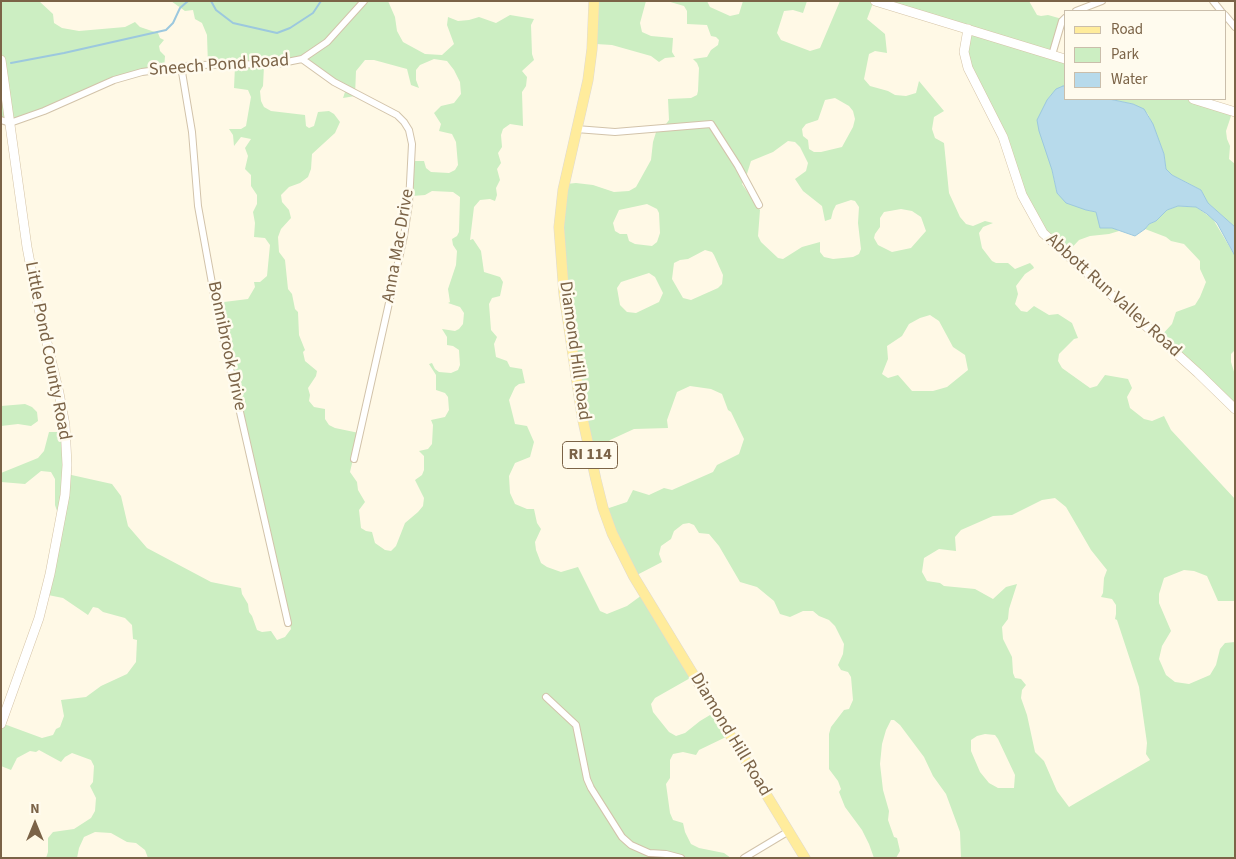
<!DOCTYPE html>
<style>
body{margin:0}
#map{position:relative;width:1236px;height:859px;overflow:hidden;background:#fff9e6;font-family:"Source Sans 3",sans-serif}
canvas{display:block}
.frame{position:absolute;inset:0;border:2px solid #7b6347;pointer-events:none}
.legend{position:absolute;left:1064px;top:10px;width:162px;height:90px;box-sizing:border-box;background:#fffbee;border:1px solid #cabeab;margin:0;padding:6px 9px;list-style:none;font-size:15px;color:#7b6347}
.legend li{display:flex;align-items:center;gap:10px;height:25px}
.legend b{width:25px;border:1px solid #cabeab}
.north{position:absolute;left:10px;top:799px;width:50px;height:50px;-webkit-text-stroke:4px #fffbee;paint-order:stroke;rotate:0deg;font-size:14px;font-weight:700;line-height:20px;text-align:center;color:#7b6347}
.north::after{content:'';display:block;margin:auto;width:18px;height:22px;background:#7b6347;clip-path:polygon(50% 0,100% 100%,50% 72%,0 100%)}
</style>
<div id="map">
<canvas width="1236" height="859"></canvas>
<div class="frame"></div>
<ul class="legend">
<li><b style="height:6px;background:#ffec9c"></b>Road</li>
<li><b style="height:14px;background:#cceec2"></b>Park</li>
<li><b style="height:14px;background:#b7daeb"></b>Water</li>
</ul>
<div class="north">N</div>
</div>
<script>
const g = document.querySelector('canvas').getContext('2d');
g.lineJoin = 'round';
function paint(path, color) {
  g.fillStyle = color;
  g.fill(path, 'evenodd');
}
function shape(rows) {
  const path = new Path2D();
  for (const r of rows) {
    path.moveTo(r[0], r[1]);
    for (let i = 2; i < r.length; i += 2) path.lineTo(r[i], r[i + 1]);
  }
  return path;
}
function stroke(path, color, width, dash) {
  g.strokeStyle = color;
  g.lineWidth = width;
  g.lineCap = dash ? 'butt' : 'round';
  g.setLineDash(dash || []);
  g.stroke(path);
}
function write(font, color, halo, rows, align = 'center') {
  g.font = font + ' "Source Sans 3",sans-serif';
  g.lineWidth = 5;
  g.setLineDash([]);
  g.textBaseline = 'middle';
  g.strokeStyle = halo;
  g.fillStyle = color;
  for (const [text, x, y, turn = 0] of rows) {
    g.save();
    g.translate(x, y);
    g.rotate((+turn || 0) * Math.PI / 180);
    g.textAlign = isNaN(turn) ? turn : align;
    if (halo) g.strokeText(text, 0, 0);
    g.fillText(text, 0, 0);
    g.restore();
  }
}
const green = shape([
 [1,1,39,1,53,14,54,23,62,28,79,31,125,27,135,22,140,27,158,33,160,38,164,40,159,46,160,51,165,56,164,70,124,78,35,116,1,120],
 [171,1,388,1,395,17,397,31,403,42,425,54,442,55,454,44,447,25,448,17,458,21,469,20,479,17,496,23,510,15,534,19,531,25,532,54,534,60,522,71,527,77,526,86,522,92,523,126,510,124,503,129,501,135,502,147,498,153,501,163,497,169,500,180,496,188,497,195,495,201,490,199,480,200,474,207,470,240,473,239,481,251,484,272,500,277,503,282,500,296,492,298,489,304,491,330,497,337,494,344,496,357,507,361,510,367,522,369,525,383,519,384,515,387,509,400,515,424,527,426,534,442,530,457,515,463,509,476,510,493,515,504,527,509,534,509,537,523,541,529,535,542,536,550,541,563,547,567,561,572,578,567,600,611,607,614,627,606,642,595,692,677,655,698,651,704,653,712,669,732,676,736,685,733,700,721,715,712,726,737,699,750,696,755,683,752,673,754,670,760,670,778,666,784,670,813,673,820,683,823,685,832,691,844,699,848,724,853,731,858,148,858,145,850,136,843,127,842,111,833,95,832,84,837,79,848,77,858,46,858,48,852,48,838,53,832,74,829,91,818,95,811,96,798,90,786,93,782,94,766,91,760,72,753,65,757,61,762,39,750,36,752,30,751,17,758,11,770,1,766,2,727,4,724,42,738,53,735,56,729,60,727,64,716,61,700,86,697,101,686,127,674,136,662,137,640,133,639,132,625,125,618,103,612,98,608,93,607,88,615,63,598,48,595,60,520,55,505,55,479,51,472,41,471,25,484,1,482,1,473,38,458,44,451,49,432,65,432,67,474,112,484,121,496,128,526,147,548,211,582,241,588,242,594,248,604,249,612,252,616,257,630,262,632,271,631,277,640,285,637,291,629,216,303,248,299,255,287,254,282,260,282,267,276,270,245,265,238,254,237,255,223,253,212,257,204,257,195,251,186,251,175,245,169,248,156,245,148,251,139,241,137,234,146,233,135,229,129,241,129,246,126,251,97,248,90,234,88,235,66,208,66,207,35,202,23,195,19,193,10,185,11],
 [434,59,447,61,454,70,460,82,461,94,454,103,441,106,434,113,441,124,439,131,452,134,456,142,458,165,455,170,449,173,431,172,426,168,424,161,410,161,412,196,425,195,432,191,453,192,460,197,459,232,457,236,452,239,453,245,457,251,456,265,448,289,450,302,448,303,460,307,464,313,463,324,459,329,455,331,442,329,447,337,447,345,453,346,459,350,460,365,458,370,451,373,439,372,435,369,432,363,429,364,436,375,436,390,445,393,448,397,449,410,445,417,431,420,433,425,432,444,428,449,419,451,424,456,424,470,422,475,415,480,424,498,423,506,418,512,405,523,396,546,391,551,385,550,375,543,372,532,366,531,361,528,359,510,365,502,358,490,357,482,350,472,359,433,335,428,329,425,325,419,325,409,314,407,309,401,310,395,308,388,316,376,317,371,305,361,303,352,305,350,299,335,298,312,295,309,292,294,288,289,285,260,279,252,278,237,281,229,291,218,289,210,282,202,281,195,289,187,300,183,308,177,311,169,312,154,335,133,340,122,334,114,329,111,318,112,314,126,309,128,306,126,305,115,271,111,264,107,261,101,260,91,263,86,264,66,291,65,303,62,345,92,343,98,355,96,356,71,365,60,374,60,407,69,411,85,419,88,416,80,416,70,420,65],
 [595,1,646,1,640,23,642,32,651,36,673,38,672,52,675,57,665,58,659,62,651,56,612,45,596,44],
 [667,1,707,1,710,7,730,16,739,14,743,1,807,1,803,13,793,10,784,11,777,33,781,40,810,51,820,48,840,1,1029,1,1037,15,1041,16,1048,15,1062,19,1054,58,1065,61,1065,86,1056,90,1047,100,1052,170,1057,193,1086,210,1096,212,1099,218,1119,231,1109,234,1090,236,1079,240,1066,254,1035,225,1010,155,968,70,968,33,873,3,867,19,885,34,887,53,875,51,869,54,864,79,870,86,888,91,895,95,906,96,916,93,919,81,944,111,934,117,932,129,935,138,944,143,949,193,960,217,966,224,973,226,985,221,993,223,983,227,979,233,982,248,992,261,996,263,1008,263,1015,269,1030,263,1033,266,1034,268,1025,274,1016,286,1018,294,1015,304,1021,311,1027,312,1034,306,1049,315,1058,314,1072,323,1078,338,1074,339,1059,354,1058,361,1062,368,1090,388,1097,386,1105,375,1128,379,1132,388,1127,397,1130,408,1144,419,1152,421,1164,416,1171,430,1235,499,1235,601,1218,601,1207,576,1194,571,1184,570,1164,578,1159,594,1159,603,1171,631,1162,646,1159,659,1166,675,1175,682,1189,684,1210,675,1216,665,1220,649,1225,643,1235,642,1235,858,961,858,960,832,946,794,933,776,924,757,900,725,894,720,891,720,886,730,882,744,880,764,883,790,889,811,888,820,894,837,897,838,900,851,896,858,874,858,869,844,862,830,845,807,839,792,841,789,838,781,829,769,829,734,831,727,844,710,849,709,853,700,851,677,848,672,841,670,838,665,843,654,844,644,835,626,829,620,819,616,813,611,803,611,790,617,780,614,774,601,757,587,740,582,719,546,709,534,699,533,694,525,689,523,683,524,674,531,671,539,661,546,659,554,662,562,633,577,606,509,627,502,633,490,649,495,664,488,672,490,713,472,717,465,739,454,744,439,731,412,728,410,722,394,711,389,690,386,677,392,667,420,668,428,634,429,610,440,606,445,591,448,575,343,561,228,566,184,576,183,593,185,614,192,629,191,636,187,651,160,653,142,657,129,663,128,669,120,668,99,691,98,697,95,698,91,699,68,697,63,693,59,707,57,711,50,718,45,719,40,716,37,711,36,707,25,687,24,687,11,684,6],
 [835,98,849,106,853,111,855,119,853,127,842,147,821,152,814,152,809,149,808,140,803,136,802,129,806,124,818,120,825,100],
 [788,141,795,142,800,147,808,163,806,171,795,179,803,191,822,206,825,221,831,219,833,211,836,205,851,200,855,201,859,207,858,223,861,249,859,254,853,257,833,259,824,257,820,252,820,242,802,247,783,259,778,258,761,242,758,236,760,210,742,184,746,177,751,161,773,152],
 [647,204,657,209,659,213,660,233,657,242,652,246,635,244,629,241,627,234,620,234,615,231,613,223,619,210],
 [901,209,912,211,921,217,926,231,911,248,892,252,878,245,874,238,875,234,880,227,880,218,884,212],
 [705,250,712,252,714,255,723,275,722,284,718,288,691,300,683,298,672,279,674,263,680,260,688,259],
 [649,273,655,277,663,293,659,302,636,313,627,312,620,305,617,288,621,282],
 [930,315,939,321,953,347,965,355,968,370,947,387,933,391,912,391,898,375,888,378,882,374,888,359,887,346,902,336,909,324,920,318],
 [1055,498,1066,507,1091,550,1107,570,1104,578,1103,593,1101,597,1112,599,1116,605,1116,614,1115,619,1117,620,1139,687,1147,743,1146,754,1150,760,1069,807,1057,791,1044,761,1035,752,1027,715,1021,698,1022,690,1026,685,1021,679,1015,678,1013,673,1012,657,1003,639,1002,627,1008,619,1009,609,1017,584,1006,587,993,599,975,589,944,586,940,583,927,581,922,572,924,558,939,549,956,551,955,537,961,530,993,516,1012,515,1042,500],
 [985,734,995,735,998,739,1015,775,1014,788,998,788,989,783,980,772,971,751,971,740,977,736],
 [1109,99,1187,99,1232,113,1226,131,1227,139,1230,146,1229,159,1235,164,1235,227,1208,203,1201,190,1172,175,1166,169,1164,154,1148,114,1133,104],
 [1178,206,1196,207,1213,219,1235,256,1235,350,1231,354,1231,362,1235,375,1235,410,1159,338,1172,324,1176,312,1195,305,1200,297,1206,282,1200,269,1200,261,1184,244,1171,241,1166,237,1145,229,1149,224,1156,221,1167,210],
 [25,404,32,407,37,412,38,421,31,426,18,424,1,426,1,406]
]);
const water = shape([
 [1063,86,1065,86,1065,99,1109,99,1133,104,1144,109,1153,124,1164,154,1166,169,1172,175,1201,190,1208,203,1235,227,1235,256,1217,223,1207,214,1196,207,1178,206,1167,210,1156,221,1149,224,1145,229,1135,236,1112,228,1100,228,1096,212,1086,210,1066,203,1057,193,1052,170,1039,131,1037,120,1047,100,1056,89,1063,86]
]);
const stream = shape([
 [211,1,216,10,233,23,277,33,290,28,313,13,321,1],
 [11,63,64,53,166,30,173,23,180,8,188,1]
]);
const street = shape([
 [1213,1,1221,11],
 [1076,11,1102,1],
 [1225,15,1235,27],
 [1052,55,1062,21,1065,18],
 [302,59,334,82,397,115,404,122,409,130,412,144,409,203,404,236,354,459],
 [181,66,192,132,198,206,217,311,288,623],
 [1,120,10,123,44,111,114,80,142,72,194,65,277,64,302,59,327,42,364,1],
 [576,129,615,132,711,124,738,166,759,205],
 [546,697,576,725,587,779,591,788,622,837,631,845,649,853,666,854,681,858],
 [744,858,789,831]
]);
const secondary = shape([
 [875,1,1065,59],
 [968,29,964,52,968,68,1003,137,1022,195,1043,233,1198,373,1235,409],
 [1,60,27,247,38,305,59,393,65,425,67,465,65,495,50,574,39,618,1,724],
 [1193,99,1235,112]
]);
const primary = shape([
 [594,1,592,49,588,80,563,190,559,227,564,294,582,416,596,480,603,508,612,533,634,577,805,858]
]);
const shields = [
 [590,455,55]
];
const shieldNames = [
 ["RI 114",590,455]
];
const streetNames = [
 ["Sneech Pond Road",219,66,-4],
 ["Anna Mac Drive",399,246,-80],
 ["Abbott Run Valley Road",1113,296,42],
 ["Bonnibrook Drive",226,346,78],
 ["Little Pond County Road",47,351,79],
 ["Diamond Hill Road",574,351,82],
 ["Diamond Hill Road",730,735,59]
];
paint(green, '#cceec2');
paint(water, '#b7daeb');
stroke(water, '#9cc8de', 1);
stroke(stream, '#9cc8de', 2);
stroke(street, '#d2c3aa', 8);
stroke(secondary, '#d5c4a7', 10);
stroke(primary, '#dfdad3', 11);
stroke(street, '#fff', 6);
stroke(secondary, '#fff', 9);
stroke(primary, '#ffec9c', 10);
for (const [x, y, w] of shields) {
  const box = new Path2D();
  box.roundRect(x - w / 2, y - 13.5, w, 27, 4);
  g.fillStyle = '#fffbee';
  g.fill(box);
  stroke(box, '#7b6347', 1);
}
write('bold 16px', '#7b6347', null, shieldNames);
write('18px', '#7b6347', '#fffbee', streetNames);
</script>
